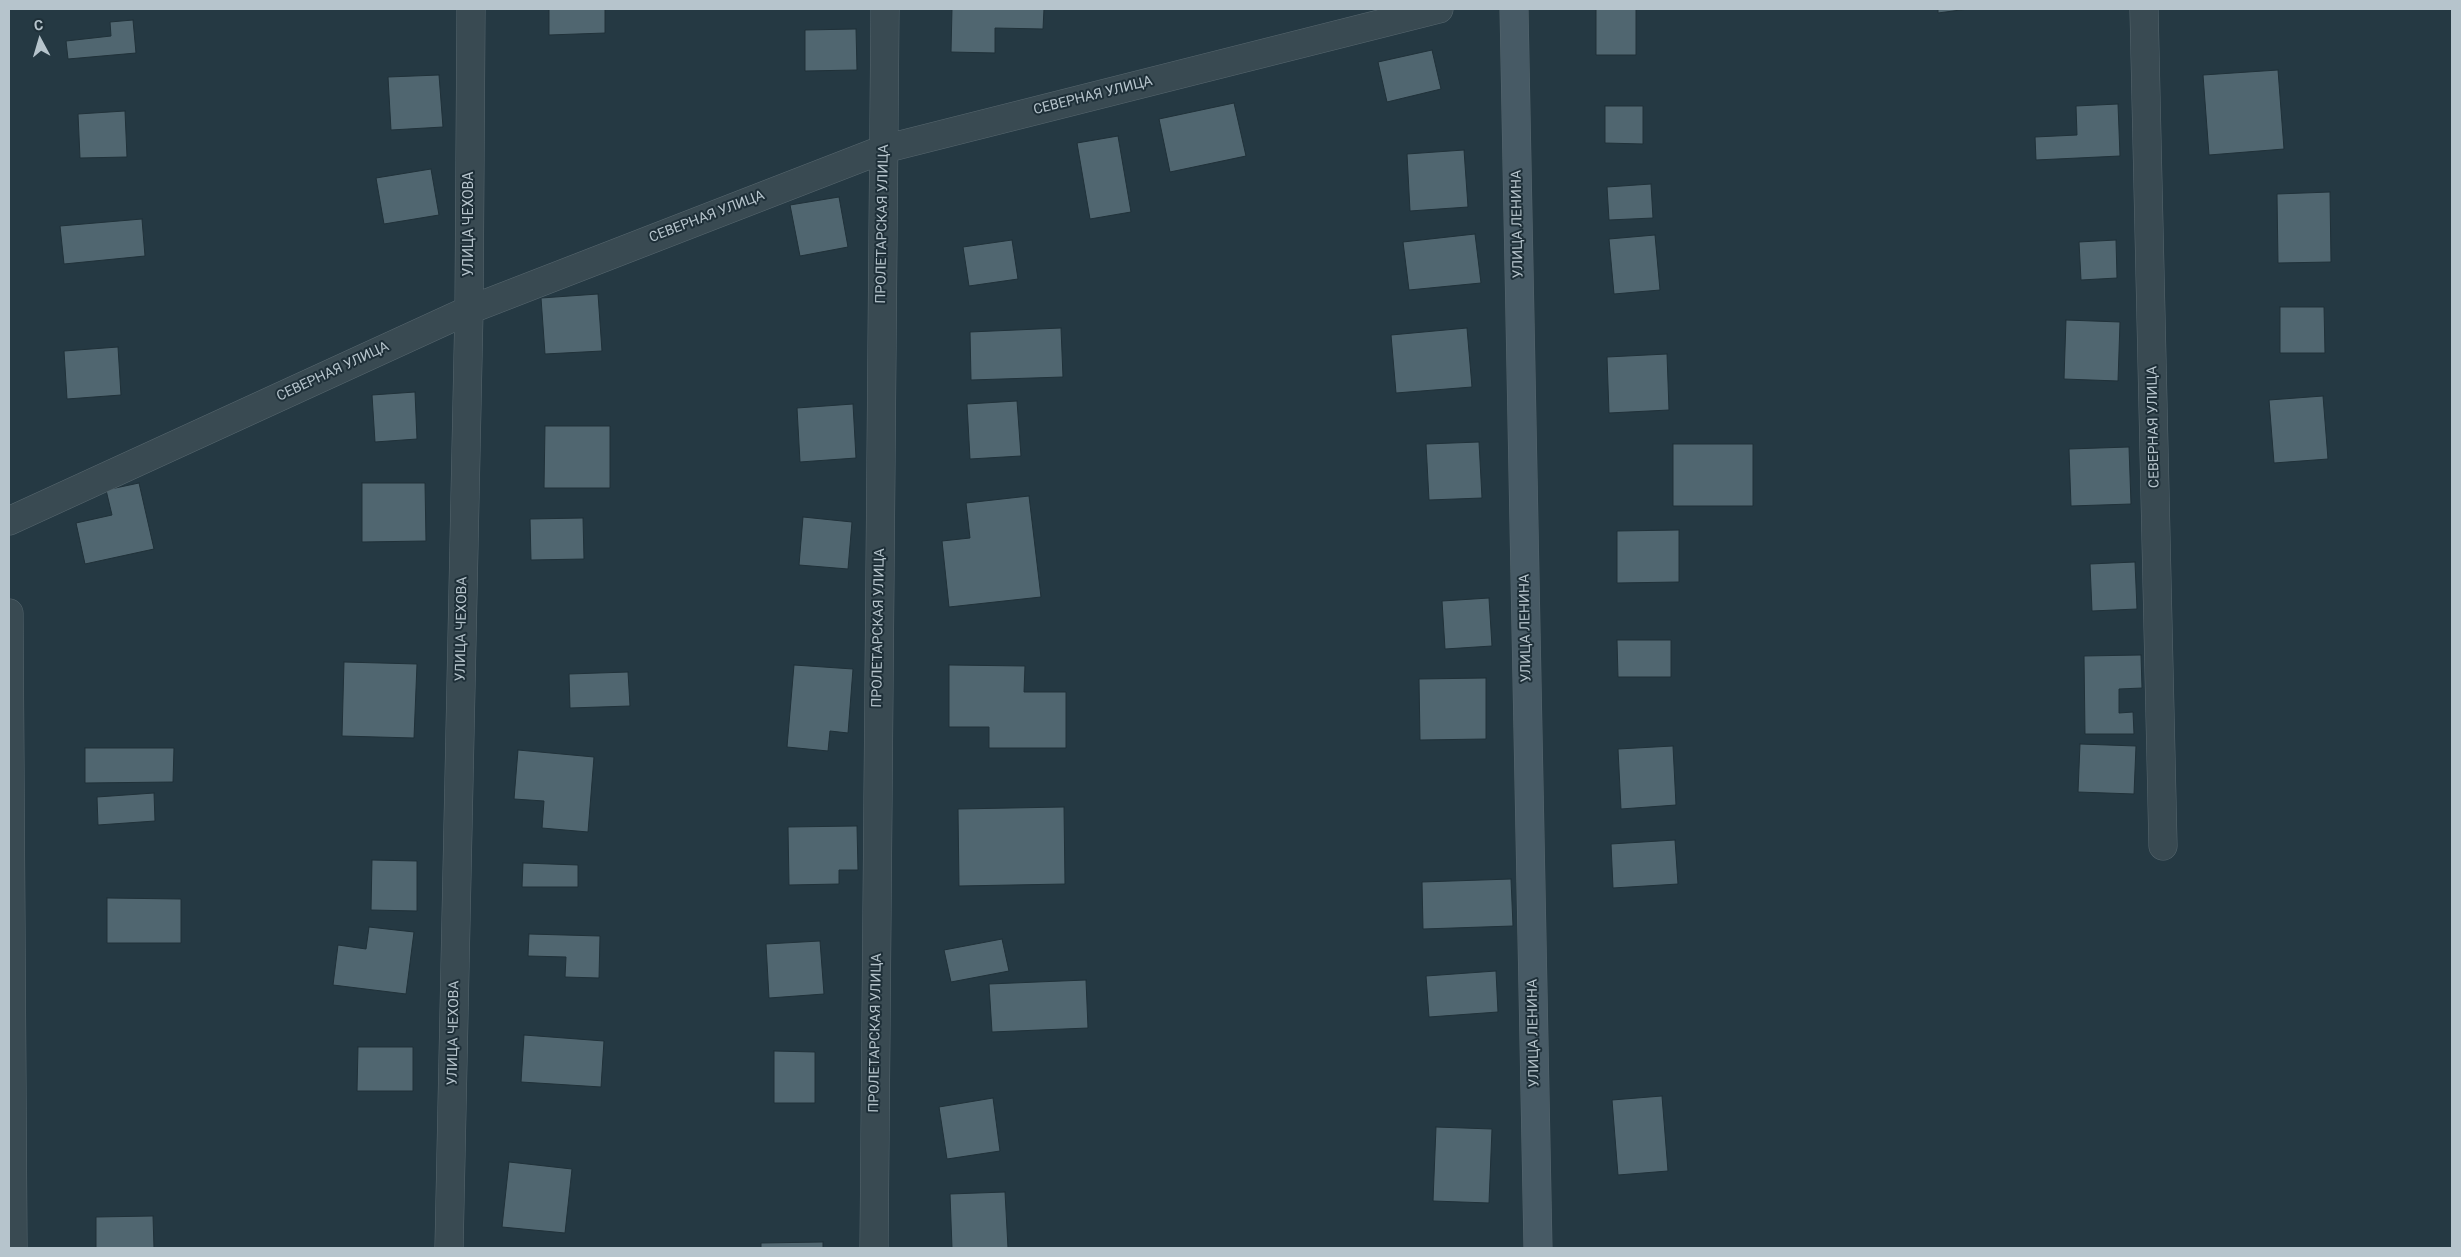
<!DOCTYPE html>
<meta charset="utf-8">
<style>
body{margin:0}
#map{position:relative;width:2461px;height:1257px;overflow:hidden;background:#253943;font-family:Roboto,sans-serif}
canvas{display:block}
.frame{position:absolute;inset:0;border:10px solid #b6c4cc;pointer-events:none}
.north{position:absolute;left:15px;top:15px;width:50px;height:50px;-webkit-text-stroke:4px #1e2f38;paint-order:stroke;rotate:354deg;font-size:14px;font-weight:700;line-height:20px;text-align:center;color:#b6c4cc}
.north::after{content:'';display:block;margin:auto;width:18px;height:22px;background:#b6c4cc;clip-path:polygon(50% 0,100% 100%,50% 72%,0 100%)}
</style>
<div id="map">
<canvas width="2461" height="1257"></canvas>
<div class="frame"></div>
<div class="north">С</div>
</div>
<script>
const g = document.querySelector('canvas').getContext('2d');
g.lineJoin = 'round';
function paint(path, color) {
  g.fillStyle = color;
  g.fill(path, 'evenodd');
}
function shape(rows) {
  const path = new Path2D();
  for (const r of rows) {
    path.moveTo(r[0], r[1]);
    for (let i = 2; i < r.length; i += 2) path.lineTo(r[i], r[i + 1]);
  }
  return path;
}
function stroke(path, color, width, dash) {
  g.strokeStyle = color;
  g.lineWidth = width;
  g.lineCap = dash ? 'butt' : 'round';
  g.setLineDash(dash || []);
  g.stroke(path);
}
function write(font, color, halo, rows, align = 'center') {
  g.font = font + ' Roboto,sans-serif';
  g.lineWidth = 4;
  g.setLineDash([]);
  g.textBaseline = 'middle';
  g.strokeStyle = halo;
  g.fillStyle = color;
  for (const [text, x, y, turn = 0] of rows) {
    g.save();
    g.translate(x, y);
    g.rotate((+turn || 0) * Math.PI / 180);
    g.textAlign = isNaN(turn) ? turn : align;
    if (halo) g.strokeText(text, 0, 0);
    g.fillText(text, 0, 0);
    g.restore();
  }
}
const building = shape([
 [549,9,605,9,605,33,549,35,549,9],
 [952,9,1044,9,1043,29,995,28,995,53,951,52,952,9],
 [1596,9,1636,9,1636,55,1596,55,1596,9],
 [1938,9,1968,9,1938,13,1938,9],
 [133,20,136,53,68,59,66,41,111,36,110,22,133,20],
 [856,29,857,70,805,71,805,30,856,29],
 [1432,50,1441,89,1387,102,1378,62,1432,50],
 [2278,70,2284,149,2209,155,2203,75,2278,70],
 [439,75,443,127,391,130,388,77,439,75],
 [1234,103,1246,156,1170,172,1159,119,1234,103],
 [2118,104,2120,156,2036,160,2035,137,2077,135,2076,106,2118,104],
 [1605,106,1643,106,1643,144,1605,143,1605,106],
 [125,111,127,157,80,158,78,114,125,111],
 [1118,136,1131,212,1090,219,1077,143,1118,136],
 [1464,150,1468,207,1410,211,1407,154,1464,150],
 [431,169,439,215,384,224,376,178,431,169],
 [1651,184,1653,218,1609,220,1607,187,1651,184],
 [2330,192,2331,262,2278,263,2277,194,2330,192],
 [839,197,848,247,800,256,790,205,839,197],
 [142,219,145,256,64,264,60,226,142,219],
 [1475,234,1481,283,1409,290,1403,242,1475,234],
 [1655,235,1660,290,1614,294,1609,239,1655,235],
 [1012,240,1018,279,969,286,963,247,1012,240],
 [2116,240,2117,278,2081,280,2079,242,2116,240],
 [598,294,602,351,545,354,541,298,598,294],
 [2280,307,2324,307,2325,353,2280,353,2280,307],
 [2066,320,2120,322,2118,381,2064,379,2066,320],
 [1061,328,1063,377,971,380,970,332,1061,328],
 [1467,328,1472,387,1396,393,1391,335,1467,328],
 [118,347,121,395,67,399,64,351,118,347],
 [1667,354,1669,410,1609,413,1607,357,1667,354],
 [415,392,417,439,375,442,372,395,415,392],
 [2323,396,2328,459,2274,463,2269,400,2323,396],
 [1017,401,1021,456,970,459,967,404,1017,401],
 [853,404,856,458,800,462,797,408,853,404],
 [545,426,610,426,610,488,544,488,545,426],
 [1479,442,1482,498,1429,500,1426,444,1479,442],
 [1673,444,1753,444,1753,506,1673,506,1673,444],
 [2129,447,2131,504,2071,506,2069,449,2129,447],
 [139,483,154,549,85,564,76,523,112,515,106,490,139,483],
 [362,483,425,483,426,541,362,542,362,483],
 [1029,496,1041,597,949,607,942,541,970,538,966,503,1029,496],
 [803,517,852,522,848,569,799,565,803,517],
 [583,518,584,559,531,560,530,519,583,518],
 [1679,530,1679,582,1617,583,1617,531,1679,530],
 [2135,562,2137,609,2092,611,2090,564,2135,562],
 [1489,598,1492,646,1445,649,1442,601,1489,598],
 [1617,640,1671,640,1671,677,1618,677,1617,640],
 [2141,655,2142,688,2119,689,2119,713,2133,712,2134,734,2085,734,2084,656,2141,655],
 [344,662,417,664,414,738,342,736,344,662],
 [794,665,853,669,848,733,830,731,828,751,787,747,794,665],
 [949,665,1025,666,1024,692,1066,692,1066,748,989,748,989,727,949,727,949,665],
 [628,672,630,706,570,708,569,674,628,672],
 [1486,678,1486,739,1420,740,1419,679,1486,678],
 [2080,744,2136,746,2134,794,2078,792,2080,744],
 [1673,746,1676,805,1621,809,1618,749,1673,746],
 [85,748,174,748,173,782,85,783,85,748],
 [518,750,594,757,588,832,542,828,544,801,514,799,518,750],
 [154,793,155,821,98,825,97,797,154,793],
 [1064,807,1065,884,959,886,958,809,1064,807],
 [857,826,858,870,839,870,839,884,789,885,788,827,857,826],
 [1675,840,1678,884,1613,888,1611,844,1675,840],
 [372,860,417,861,417,911,371,910,372,860],
 [523,863,578,865,578,887,522,887,523,863],
 [1511,879,1513,926,1423,929,1422,882,1511,879],
 [107,898,181,899,181,943,107,943,107,898],
 [369,927,414,932,406,994,333,985,338,945,366,949,369,927],
 [529,934,600,936,599,978,565,977,566,957,528,956,529,934],
 [1002,939,1009,971,951,982,944,950,1002,939],
 [820,941,824,994,769,998,766,944,820,941],
 [1496,971,1498,1012,1429,1017,1426,976,1496,971],
 [1086,980,1088,1028,992,1032,989,984,1086,980],
 [524,1035,604,1041,601,1087,521,1082,524,1035],
 [358,1047,413,1047,413,1091,357,1091,358,1047],
 [774,1051,815,1052,815,1103,774,1103,774,1051],
 [1662,1096,1668,1171,1618,1175,1612,1100,1662,1096],
 [993,1098,1000,1151,947,1159,939,1107,993,1098],
 [1436,1127,1492,1129,1489,1203,1433,1201,1436,1127],
 [509,1162,572,1169,565,1233,502,1227,509,1162],
 [1005,1192,1008,1248,952,1248,950,1194,1005,1192],
 [153,1216,154,1248,96,1248,96,1217,153,1216],
 [823,1242,823,1248,761,1248,761,1243,823,1242]
]);
const street = shape([
 [2144,9,2163,846],
 [9,521,469,310,884,149,1439,9],
 [9,613,13,1248],
 [449,1248,469,310,471,9],
 [874,1248,885,9]
]);
const secondary = shape([
 [1514,9,1538,1248]
]);
const streetNames = [
 ["СЕВЕРНАЯ УЛИЦА",1093,96,-14],
 ["СЕВЕРНАЯ УЛИЦА",707,217,-21],
 ["УЛИЦА ЧЕХОВА",469,224,-90],
 ["ПРОЛЕТАРСКАЯ УЛИЦА",883,224,-89],
 ["УЛИЦА ЛЕНИНА",1518,224,-91],
 ["СЕВЕРНАЯ УЛИЦА",333,372,-25],
 ["СЕВЕРНАЯ УЛИЦА",2154,427,-91],
 ["ПРОЛЕТАРСКАЯ УЛИЦА",879,628,-89],
 ["УЛИЦА ЛЕНИНА",1526,628,-91],
 ["УЛИЦА ЧЕХОВА",462,629,-89],
 ["УЛИЦА ЧЕХОВА",454,1033,-89],
 ["ПРОЛЕТАРСКАЯ УЛИЦА",876,1033,-89],
 ["УЛИЦА ЛЕНИНА",1534,1033,-91]
];
paint(building, '#506670');
stroke(building, '#203139', 1);
stroke(street, '#57676f', 29);
stroke(secondary, '#57676f', 29);
stroke(street, '#394a52', 28);
stroke(secondary, '#475a65', 28);
write('14px', '#b6c4cc', '#1e2f38', streetNames);
</script>
